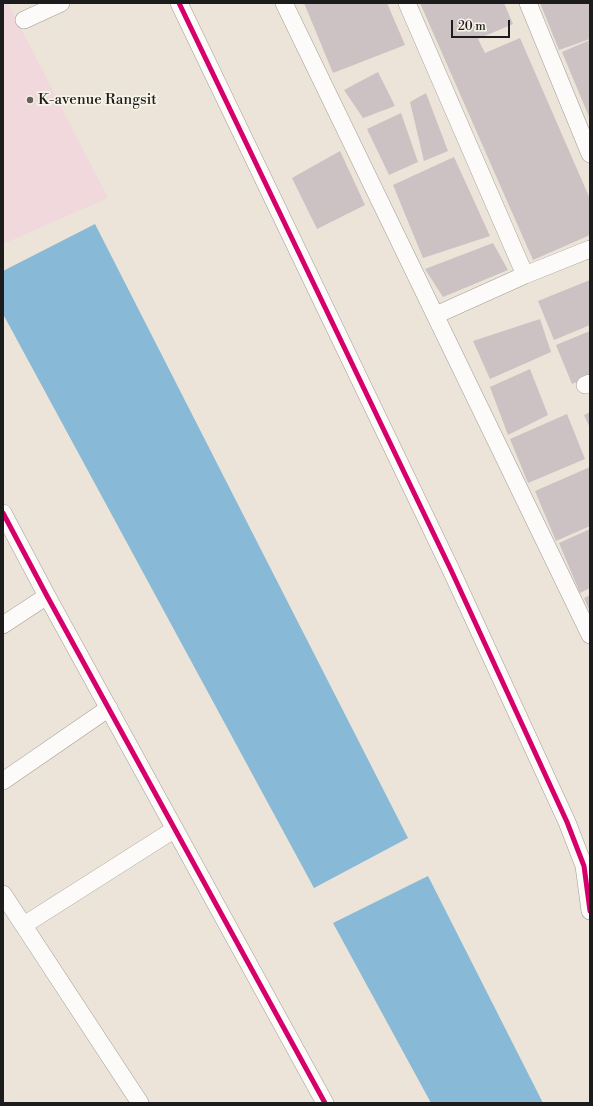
<!DOCTYPE html>
<style>
body{margin:0}
#map{position:relative;width:593px;height:1106px;overflow:hidden;background:#ece4d8;font-family:"Libre Bodoni",serif}
canvas{display:block}
.frame{position:absolute;inset:0;border:4px solid #1c1c1c;pointer-events:none}
.scale{position:absolute;left:451px;top:20px;width:59px;height:18px;box-sizing:border-box;border:2px solid #1c1c1c;border-top:0;padding-left:5px;font-size:12px;line-height:14px;white-space:nowrap;color:#1c1c1c;-webkit-text-stroke:3px #f7f3e8;paint-order:stroke}
</style>
<div id="map">
<canvas width="593" height="1106"></canvas>
<div class="frame"></div>
<div class="scale">20 m</div>
</div>
<script>
const g = document.querySelector('canvas').getContext('2d');
g.lineJoin = 'round';
function paint(path, color) {
  g.fillStyle = color;
  g.fill(path, 'evenodd');
}
function shape(rows) {
  const path = new Path2D();
  for (const r of rows) {
    path.moveTo(r[0], r[1]);
    for (let i = 2; i < r.length; i += 2) path.lineTo(r[i], r[i + 1]);
  }
  return path;
}
function stroke(path, color, width, dash) {
  g.strokeStyle = color;
  g.lineWidth = width;
  g.lineCap = dash ? 'butt' : 'round';
  g.setLineDash(dash || []);
  g.stroke(path);
}
function write(font, color, halo, rows, align = 'center') {
  g.font = font + ' "Libre Bodoni",serif';
  g.lineWidth = 3.5;
  g.setLineDash([]);
  g.textBaseline = 'middle';
  g.strokeStyle = halo;
  g.fillStyle = color;
  for (const [text, x, y, turn = 0] of rows) {
    g.save();
    g.translate(x, y);
    g.rotate((+turn || 0) * Math.PI / 180);
    g.textAlign = isNaN(turn) ? turn : align;
    if (halo) g.strokeText(text, 0, 0);
    g.fillText(text, 0, 0);
    g.restore();
  }
}
const built = shape([
 [3,3,8,3,108,198,3,244]
]);
const water = shape([
 [95,224,408,838,314,888,3,314,3,271],
 [428,876,543,1103,431,1103,333,923]
]);
const building = shape([
 [304,3,387,3,405,45,333,73],
 [420,3,504,3,513,24,478,39,485,53,520,38,590,199,590,235,533,260],
 [540,3,590,3,590,39,559,50],
 [590,40,590,119,562,52],
 [378,72,395,106,363,118,344,90],
 [426,93,448,151,424,161,410,102],
 [401,113,418,162,389,175,367,129],
 [340,151,365,205,317,229,292,178],
 [454,157,490,236,423,258,393,185],
 [493,243,508,270,443,297,425,269],
 [590,280,590,325,554,340,538,301],
 [540,319,551,352,490,379,473,341],
 [590,331,590,376,572,384,556,345],
 [530,369,548,415,508,435,490,387],
 [590,412,590,428,584,415],
 [567,414,585,459,528,483,510,439],
 [590,467,590,526,556,541,535,491],
 [590,529,590,588,580,593,559,543],
 [590,595,590,612,584,598]
]);
const street = shape([
 [179,3,451,570,567,822,584,866,590,911],
 [284,3,590,635],
 [407,3,525,275],
 [528,3,590,154],
 [24,20,61,3],
 [436,315,525,275,590,249],
 [585,385,590,383],
 [3,513,47,596,325,1103],
 [3,625,47,596],
 [3,781,109,708],
 [3,894,140,1103],
 [24,925,175,829]
]);
const cycleway = shape([
 [179,3,451,570,567,822,584,866,590,911],
 [3,513,47,596,325,1103]
]);
const markers = [
 [30,100,4,"#65625e"]
];
const poiNames = [
 ["K-avenue Rangsit",38,100]
];
paint(built, '#f0d8dc');
paint(water, '#88b9d6');
paint(building, '#ccc1c3');
stroke(street, '#a19c95', 18);
stroke(street, '#fcfbf9', 17);
stroke(cycleway, '#d6006c', 5);
for (const [x, y, r, color] of markers) {
  const dot = new Path2D();
  dot.arc(x, y, r, 0, 2 * Math.PI);
  g.fillStyle = color;
  g.fill(dot);
  stroke(dot, '#f7f3e8', 1.5);
}
write('15px', '#1c1c1c', '#f7f3e8', poiNames, 'left');
</script>
